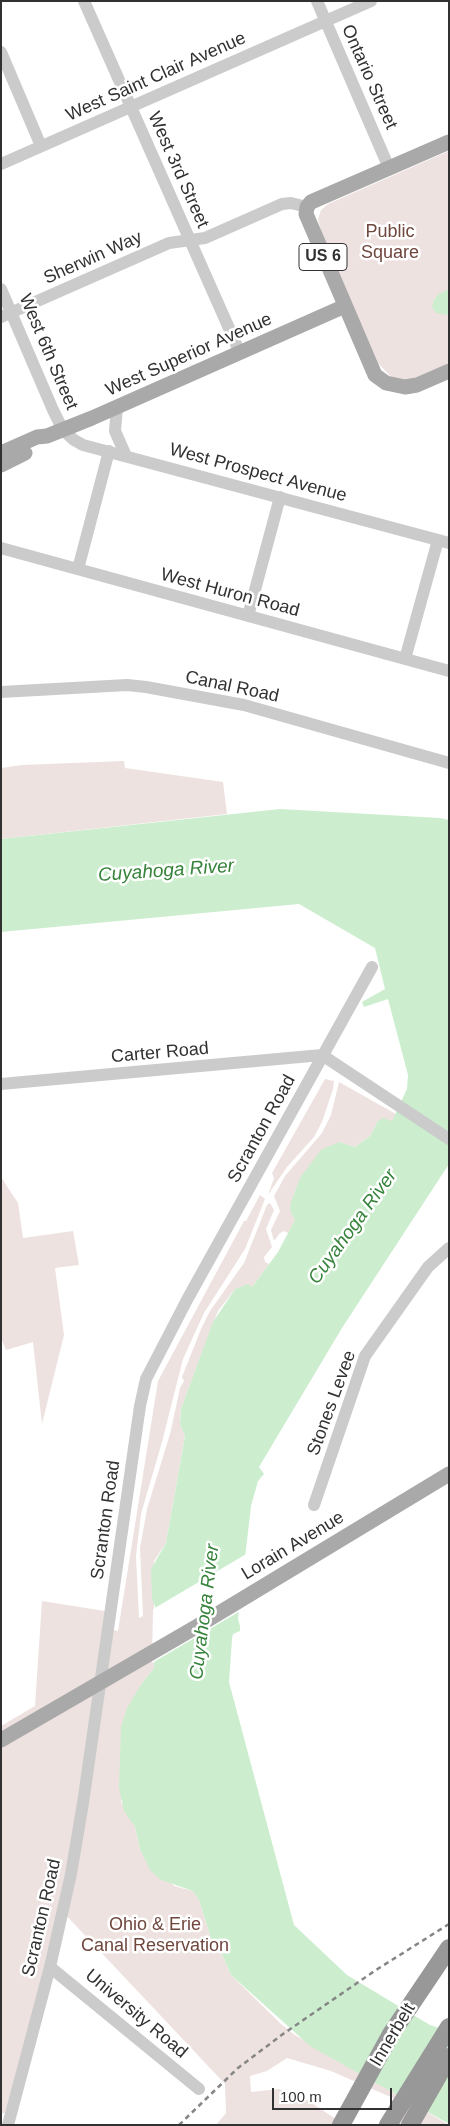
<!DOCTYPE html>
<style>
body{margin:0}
#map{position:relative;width:450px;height:2126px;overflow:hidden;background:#fff;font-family:Arial,sans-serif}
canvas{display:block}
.frame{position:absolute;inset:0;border:2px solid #313131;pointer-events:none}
.scale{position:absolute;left:272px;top:2088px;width:120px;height:22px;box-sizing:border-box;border:2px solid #313131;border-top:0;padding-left:6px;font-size:15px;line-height:18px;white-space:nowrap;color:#313131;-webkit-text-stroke:4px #fff;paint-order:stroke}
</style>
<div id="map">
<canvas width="450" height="2126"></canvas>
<div class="frame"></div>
<div class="scale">100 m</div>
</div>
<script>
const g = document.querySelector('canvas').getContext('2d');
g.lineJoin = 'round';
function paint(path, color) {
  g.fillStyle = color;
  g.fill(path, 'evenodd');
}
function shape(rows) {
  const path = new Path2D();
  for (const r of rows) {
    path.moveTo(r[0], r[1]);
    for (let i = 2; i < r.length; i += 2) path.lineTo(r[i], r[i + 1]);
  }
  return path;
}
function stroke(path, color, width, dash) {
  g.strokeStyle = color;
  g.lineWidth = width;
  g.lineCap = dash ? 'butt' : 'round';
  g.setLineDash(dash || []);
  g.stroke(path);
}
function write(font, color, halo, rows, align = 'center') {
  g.font = font + ' Arial,sans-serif';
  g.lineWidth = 5;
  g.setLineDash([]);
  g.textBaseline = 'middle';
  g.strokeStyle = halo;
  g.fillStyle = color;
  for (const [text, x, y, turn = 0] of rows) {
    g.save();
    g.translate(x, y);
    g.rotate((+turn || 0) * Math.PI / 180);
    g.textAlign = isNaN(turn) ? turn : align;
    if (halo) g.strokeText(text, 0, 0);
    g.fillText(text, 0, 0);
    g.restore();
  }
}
const green = shape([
 [449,151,449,363,415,378,406,380,392,378,378,363,322,235,318,219,321,210,328,204],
 [124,761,125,768,223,782,227,814,1,839,1,768,22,765],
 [325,1079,334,1081,333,1089,322,1122,314,1137,287,1167,268,1195,274,1178,272,1173],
 [339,1082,396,1114,392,1121,378,1121,370,1136,355,1147,339,1142,288,1233,284,1231,280,1233,274,1241,271,1230,280,1211,274,1196,285,1176,322,1133,331,1115],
 [1,1177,18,1203,23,1238,73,1231,79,1265,55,1268,64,1335,42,1424,33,1342,6,1350,1,1338],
 [260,1195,265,1199,245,1249,204,1313,183,1359,162,1442,141,1514,136,1556,139,1618,143,1616,140,1548,147,1509,170,1434,180,1388,184,1381,182,1377,201,1329,210,1311,244,1263,267,1205,270,1203,274,1210,266,1229,272,1247,264,1257,265,1262,269,1264,252,1287,235,1289,218,1311,181,1409,180,1424,185,1436,166,1543,154,1561,154,1668,142,1683,121,1802,135,1827,140,1849,174,1886,193,1891,199,1900,215,1951,222,1954,231,1975,281,2024,295,2035,449,2125,389,2125,402,2102,331,2071,287,2058,267,2071,250,2076,251,2092,279,2089,307,2100,345,2125,216,2125,226,2113,225,2084,63,1912,10,2114,1,2113,1,1726,35,1706,42,1601,111,1612,108,1629,118,1631,158,1381,244,1221,246,1221]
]);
const water = shape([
 [449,289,449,315,436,313,432,307,434,300,439,294],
 [280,809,440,818,449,820,449,1164,342,1328,259,1467,264,1474,258,1481,251,1506,238,1619,240,1626,240,1631,233,1634,232,1639,229,1682,294,1925,347,1975,430,2025,449,2031,449,2124,310,2046,231,1975,222,1954,215,1951,199,1900,193,1891,161,1880,150,1870,140,1849,135,1827,124,1811,119,1788,121,1727,127,1708,142,1683,154,1668,156,1609,152,1599,151,1569,166,1543,185,1436,180,1424,181,1409,213,1322,235,1289,248,1284,252,1287,278,1252,295,1220,291,1213,290,1205,300,1178,321,1150,339,1142,355,1147,370,1136,378,1121,383,1118,392,1121,407,1089,408,1075,388,999,364,1007,362,1002,385,989,375,948,299,904,1,932,1,839]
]);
const pier = shape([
 [248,1553,242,1610,152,1663,153,1609]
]);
const minor = shape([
 [84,1,240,353],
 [317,1,389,168],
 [1,52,41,146],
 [1,164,371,1],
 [1,289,53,410,63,430,74,440,83,445,449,543],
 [1,317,169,243,205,238,282,204,291,203,307,207],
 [117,407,115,431,126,456],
 [1,548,449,671],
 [78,569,109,451],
 [248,616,280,497],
 [405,659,438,540],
 [1,692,127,685,146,687,244,705,449,763],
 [322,1055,449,1139],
 [1,1084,322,1055],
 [314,1505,365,1356,428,1267,449,1248],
 [50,1967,199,2089],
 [8,2125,50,1967,71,1874,83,1803,140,1406,146,1379,188,1298,372,967]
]);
const major = shape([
 [449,142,311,202,307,207,306,214,375,375,386,383,405,387,417,385,449,371],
 [1,453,37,437,47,436,92,418,345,306],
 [1,465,25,453],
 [1,1740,196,1627,449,1474]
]);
const highway = shape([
 [341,2125,391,2034,449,1948],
 [388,2125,449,2027],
 [410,2125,449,2057]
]);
const rail = shape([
 [179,2125,238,2068,283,2034,376,1970,449,1924]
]);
const shields = [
 [323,257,48]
];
const shieldNames = [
 ["US 6",323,257]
];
const streetNames = [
 ["West Saint Clair Avenue",156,77,-24],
 ["Ontario Street",369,77,66],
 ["West 3rd Street",178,170,66],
 ["Sherwin Way",93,258,-24],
 ["West 6th Street",48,352,67],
 ["West Superior Avenue",189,355,-24],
 ["West Prospect Avenue",258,473,15],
 ["West Huron Road",230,593,15],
 ["Canal Road",232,687,12],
 ["Carter Road",160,1053,-5],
 ["Scranton Road",262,1129,-61],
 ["Stones Levee",332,1403,-70],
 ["Scranton Road",106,1520,-82],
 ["Lorain Avenue",293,1546,-31],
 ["Scranton Road",42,1918,-77],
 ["University Road",136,2014,40],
 ["Innerbelt",393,2035,-59]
];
const parkNames = [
 ["Public",390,232],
 ["Square",390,253],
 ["Ohio & Erie",155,1925],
 ["Canal Reservation",155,1946]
];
const waterNames = [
 ["Cuyahoga River",166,871,-4],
 ["Cuyahoga River",353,1227,-54],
 ["Cuyahoga River",205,1612,-83]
];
paint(green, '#eee2e0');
paint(water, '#cceece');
paint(pier, '#fff');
stroke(minor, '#cbcbcb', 12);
stroke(major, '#a9a9a9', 15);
stroke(highway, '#989898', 18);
stroke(rail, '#868686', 2.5, [5, 4]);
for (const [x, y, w] of shields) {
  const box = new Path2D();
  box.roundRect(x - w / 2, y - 13.5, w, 27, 4);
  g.fillStyle = '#fff';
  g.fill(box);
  stroke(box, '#313131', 1);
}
write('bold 16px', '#313131', null, shieldNames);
write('18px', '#313131', '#fff', streetNames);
write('18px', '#6f473d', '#fff', parkNames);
write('italic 19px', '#36833b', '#fff', waterNames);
</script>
